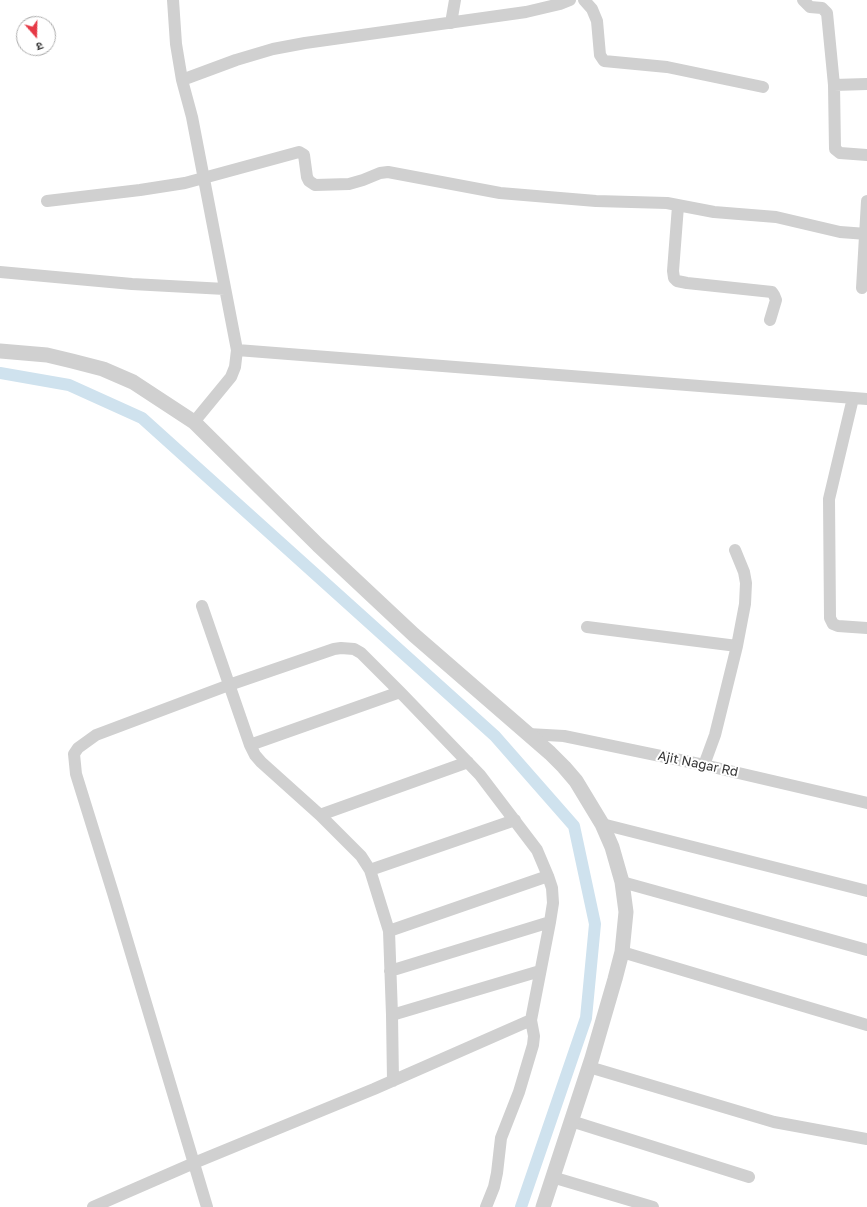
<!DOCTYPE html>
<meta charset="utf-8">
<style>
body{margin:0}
#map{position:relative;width:867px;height:1207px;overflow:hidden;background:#fff;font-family:"Golos Text","Noto Sans Devanagari",sans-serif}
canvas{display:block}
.north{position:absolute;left:16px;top:16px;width:40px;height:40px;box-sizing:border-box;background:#fff;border:1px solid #adadad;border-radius:50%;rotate:160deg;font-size:11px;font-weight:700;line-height:16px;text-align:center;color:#333}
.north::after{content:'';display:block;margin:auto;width:14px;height:18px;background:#e63946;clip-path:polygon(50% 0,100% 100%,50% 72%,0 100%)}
</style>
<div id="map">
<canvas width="867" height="1207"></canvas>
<div class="north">उ</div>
</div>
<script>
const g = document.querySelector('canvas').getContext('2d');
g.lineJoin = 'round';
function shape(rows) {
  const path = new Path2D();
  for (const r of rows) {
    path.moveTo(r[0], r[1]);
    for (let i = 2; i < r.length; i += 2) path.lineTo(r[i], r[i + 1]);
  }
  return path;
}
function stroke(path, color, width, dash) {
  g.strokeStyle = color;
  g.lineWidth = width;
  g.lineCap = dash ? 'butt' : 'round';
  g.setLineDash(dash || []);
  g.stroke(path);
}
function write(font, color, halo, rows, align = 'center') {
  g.font = font + ' "Golos Text",sans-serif';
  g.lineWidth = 4;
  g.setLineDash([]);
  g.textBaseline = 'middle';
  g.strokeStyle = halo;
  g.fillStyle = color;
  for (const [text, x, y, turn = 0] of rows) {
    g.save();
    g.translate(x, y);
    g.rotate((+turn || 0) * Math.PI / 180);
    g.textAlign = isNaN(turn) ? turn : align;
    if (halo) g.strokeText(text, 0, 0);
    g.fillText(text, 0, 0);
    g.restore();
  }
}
const canal = shape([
 [0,373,69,385,142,418,495,736,574,826,595,924,586,1018,521,1207]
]);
const minor = shape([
 [173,0,176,44,182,80,192,117,237,350,235,367,231,377,194,422],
 [584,0,592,9,597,21,600,55,604,61,667,67,763,87],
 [803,0,810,7,822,8,827,13,834,85,867,84],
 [451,23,455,0],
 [182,80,236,60,273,49,305,43,526,12,560,4,570,0],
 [834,85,835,149,840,153,867,155],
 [47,201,140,190,185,183,299,152,304,155,307,177,309,181,315,185,349,184,363,180,380,173,388,172,500,193,596,201,667,203,714,212,776,217,840,232,867,234],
 [678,206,673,271,674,278,677,281,687,283,772,292,774,295,776,300,770,320],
 [0,272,132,284,225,289],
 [862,288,867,201],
 [237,350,867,399],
 [853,398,829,499,830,618,833,624,838,626,867,628],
 [735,550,744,572,746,583,745,604,737,646],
 [202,606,250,745,255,755,261,762,320,815,361,856,370,870,389,931,392,1015,393,1081],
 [587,627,737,646,715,735,704,765],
 [528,734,564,736,704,765,867,803],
 [250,745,400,692],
 [320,815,468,762],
 [602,824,867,891],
 [370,870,515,820],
 [622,882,867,950],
 [389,931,548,876],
 [622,952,867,1025],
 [390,971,550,922],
 [392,1015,540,971],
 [589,1067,774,1122,867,1139],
 [571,1121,749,1177],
 [552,1177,653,1207],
 [93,1207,194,1163,374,1089,531,1020],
 [207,1207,113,893,76,774,74,754,78,748,96,735,229,685,334,649,341,648,354,649,361,653,400,692,480,775,537,850,548,876,552,888,553,903,550,922,531,1020,534,1036,533,1045,519,1092,501,1138,497,1173,494,1187,486,1207]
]);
const tertiary = shape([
 [0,351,47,355,72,361,103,369,133,382,194,422,318,545,414,635,550,753,564,767,576,781,602,824,612,847,622,882,626,912,622,952,615,979,592,1058,543,1207]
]);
const streetNames = [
 ["Ajit Nagar Rd",698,764,12]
];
stroke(canal, '#cfe2ee', 12);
stroke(minor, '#d0d0d0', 12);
stroke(tertiary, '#d0d0d0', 15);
write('13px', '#333', '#fff', streetNames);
</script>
